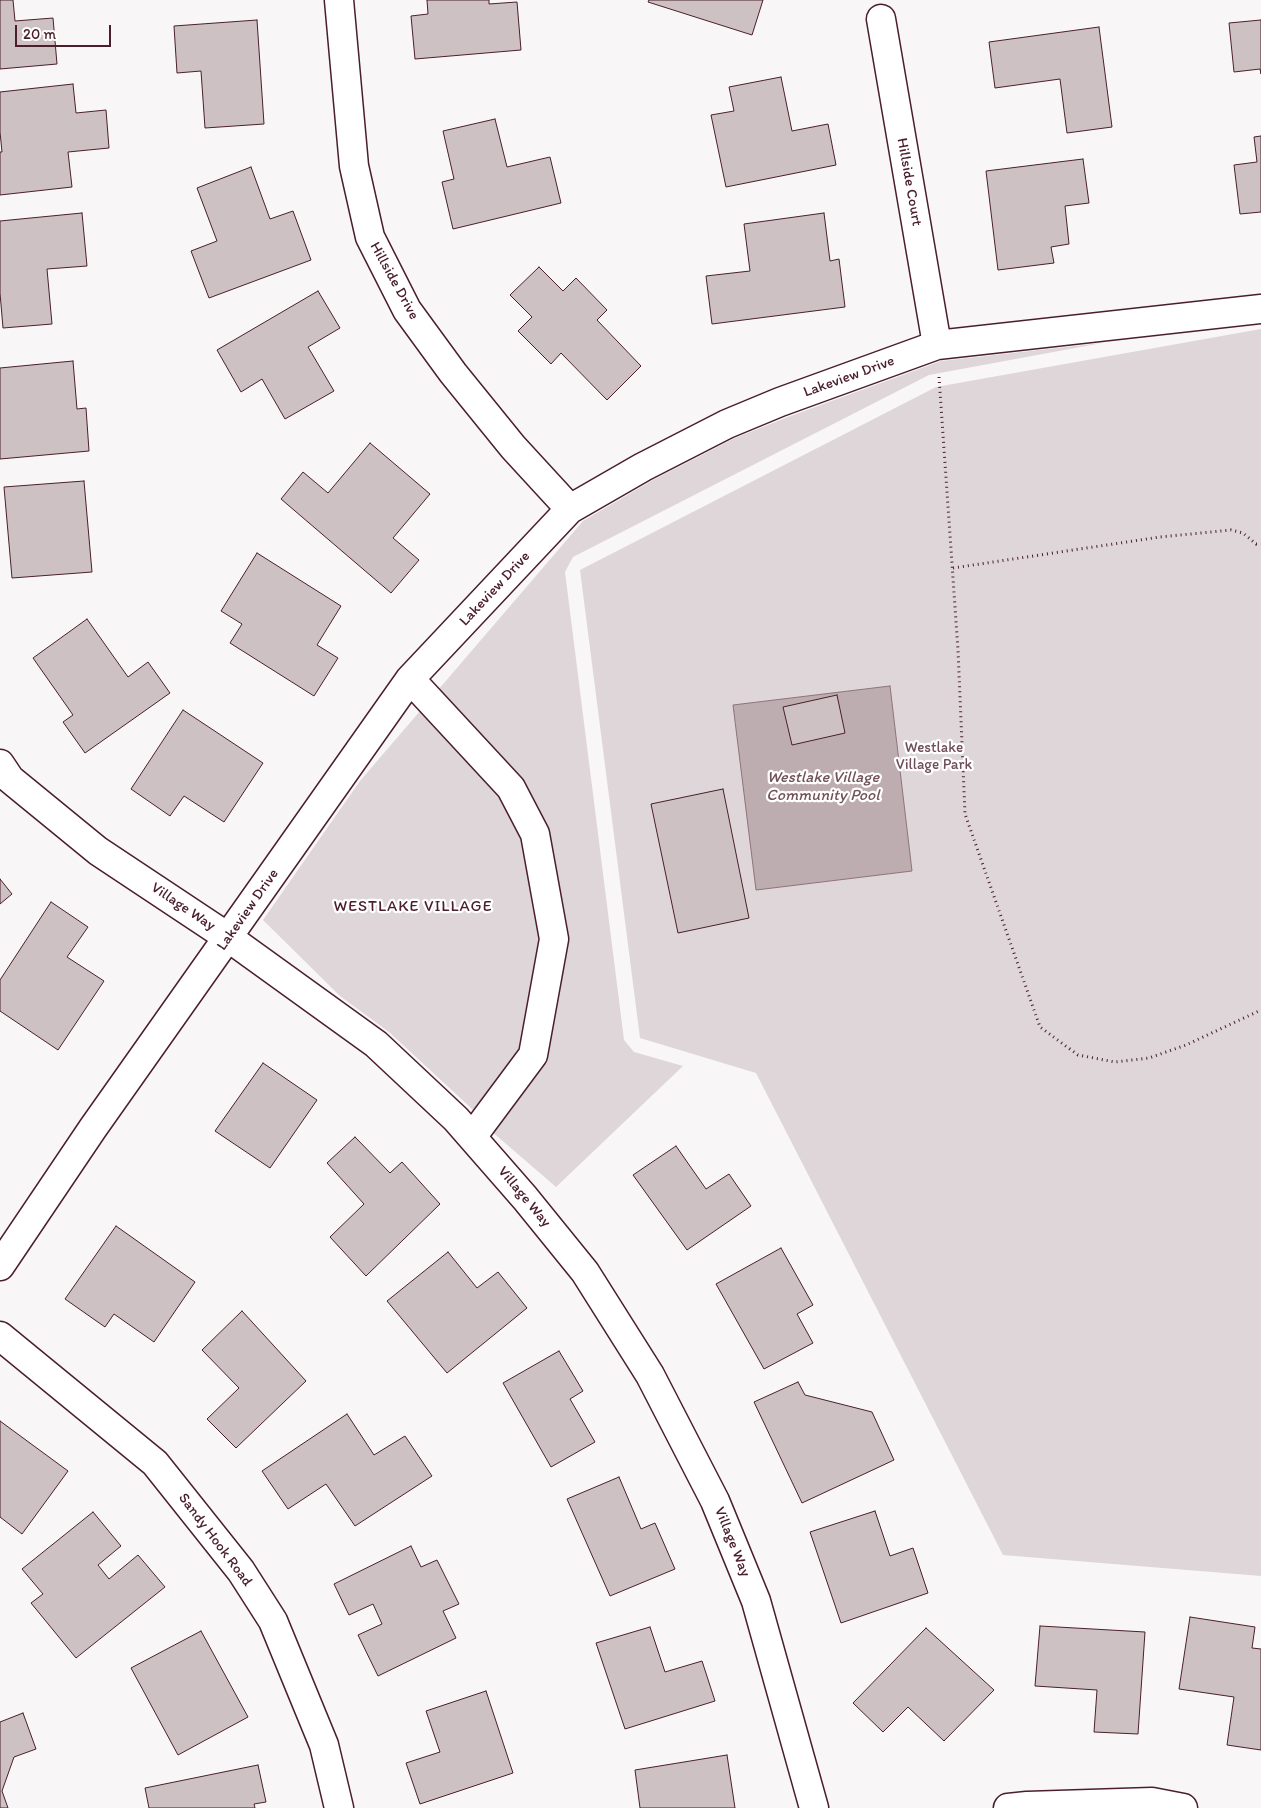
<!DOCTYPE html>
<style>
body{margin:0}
#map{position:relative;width:1261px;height:1808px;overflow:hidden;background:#f8f6f7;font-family:Itim,sans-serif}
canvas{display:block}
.scale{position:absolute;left:15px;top:25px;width:96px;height:22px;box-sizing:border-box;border:2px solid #4a1f2b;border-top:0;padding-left:6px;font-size:15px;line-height:18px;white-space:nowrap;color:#4a1f2b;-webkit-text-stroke:4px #fff;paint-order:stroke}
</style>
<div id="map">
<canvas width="1261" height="1808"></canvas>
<div class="scale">20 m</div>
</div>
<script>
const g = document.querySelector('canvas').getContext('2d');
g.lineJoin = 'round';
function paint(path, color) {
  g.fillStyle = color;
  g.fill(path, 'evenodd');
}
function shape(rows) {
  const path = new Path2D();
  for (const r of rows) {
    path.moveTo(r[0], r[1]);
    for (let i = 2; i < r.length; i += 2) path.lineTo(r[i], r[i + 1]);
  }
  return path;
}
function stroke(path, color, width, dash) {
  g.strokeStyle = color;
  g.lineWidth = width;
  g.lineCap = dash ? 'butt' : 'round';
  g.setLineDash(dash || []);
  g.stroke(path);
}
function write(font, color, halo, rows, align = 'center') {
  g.font = font + ' Itim,sans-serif';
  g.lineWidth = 4.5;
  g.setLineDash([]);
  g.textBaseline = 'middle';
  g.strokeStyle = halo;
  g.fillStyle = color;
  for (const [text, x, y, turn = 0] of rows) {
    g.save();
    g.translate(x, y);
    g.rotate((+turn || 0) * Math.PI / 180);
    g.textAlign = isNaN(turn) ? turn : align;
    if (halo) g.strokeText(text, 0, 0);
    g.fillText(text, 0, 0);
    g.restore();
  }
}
const green = shape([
 [1261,329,1261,1576,1003,1555,756,1073,640,1038,580,570,936,387],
 [1102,343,929,375,573,557,565,572,624,1040,634,1052,683,1066,556,1187,490,1130,470,1107,389,1032,340,996,263,920,360,781,583,521,653,480,735,438,788,417,941,361]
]);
const water = shape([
 [890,686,912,871,756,890,733,705,890,686]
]);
const building = shape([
 [0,0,13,0,15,21,53,18,57,64,0,69,0,0],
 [427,0,489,0,489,4,517,2,521,50,415,59,411,16,428,14,427,0],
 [649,0,763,0,752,35,648,2,649,0],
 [257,20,264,124,205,128,201,71,177,73,174,26,257,20],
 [1261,20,1261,74,1260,69,1234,72,1229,23,1261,20],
 [1099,27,1112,127,1067,133,1060,79,995,88,989,42,1099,27],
 [781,77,792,131,828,124,836,165,726,187,711,115,734,111,729,87,781,77],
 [73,84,76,113,106,110,109,148,68,152,72,187,0,195,0,152,2,152,0,132,0,92,73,84],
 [495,119,507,167,550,157,561,203,453,229,442,182,454,179,443,131,495,119],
 [1261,136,1261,212,1240,214,1234,165,1257,162,1254,137,1261,136],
 [1083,159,1089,203,1065,206,1069,244,1051,247,1054,263,998,270,986,171,1083,159],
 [251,167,270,219,293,211,311,260,209,298,191,251,217,241,197,188,251,167],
 [82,213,87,266,47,269,52,324,3,328,0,293,0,221,82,213],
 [824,213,830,261,839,259,845,307,712,324,706,276,750,271,744,224,824,213],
 [539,267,563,291,576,278,607,310,597,320,641,366,607,400,561,353,551,364,518,331,532,317,510,295,539,267],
 [318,291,340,328,308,347,334,391,285,419,262,379,241,392,217,350,318,291],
 [73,361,77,409,86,408,89,451,0,459,0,368,73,361],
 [370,443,430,494,393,538,419,560,391,593,281,499,303,472,328,493,370,443],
 [84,481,92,572,12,578,4,487,84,481],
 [257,553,341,606,317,645,338,658,314,696,230,643,242,624,221,611,257,553],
 [87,619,128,677,148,662,170,693,85,753,63,722,73,715,33,658,87,619],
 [837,695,845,733,792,745,783,707,837,695],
 [183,710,263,763,224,822,184,796,170,816,131,789,183,710],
 [723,789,749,918,678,933,651,804,723,789],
 [0,879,12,894,0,904,0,879],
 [51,902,88,927,67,957,104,981,58,1050,0,1011,0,980,51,902],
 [263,1063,317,1100,270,1168,215,1131,263,1063],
 [355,1137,390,1173,402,1162,440,1204,366,1276,330,1237,364,1204,327,1163,355,1137],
 [676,1146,706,1189,729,1174,751,1206,687,1250,633,1175,676,1146],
 [116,1226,195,1282,154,1342,114,1314,105,1327,65,1299,116,1226],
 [781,1248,813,1305,797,1314,813,1343,764,1369,716,1284,781,1248],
 [448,1252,477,1288,498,1272,527,1308,447,1373,387,1301,448,1252],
 [242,1311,306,1381,236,1448,207,1419,239,1388,202,1350,242,1311],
 [559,1351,583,1391,570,1399,595,1442,551,1467,503,1383,559,1351],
 [798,1382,805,1395,872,1412,894,1460,802,1503,754,1402,798,1382],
 [347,1414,374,1455,405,1436,432,1476,355,1526,326,1484,288,1509,262,1471,347,1414],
 [0,1421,68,1471,22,1534,0,1517,0,1421],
 [619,1477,641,1529,655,1523,675,1569,610,1596,567,1499,619,1477],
 [875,1511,890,1556,913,1548,928,1593,841,1623,810,1532,875,1511],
 [93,1512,121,1546,98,1565,109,1579,138,1555,165,1587,76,1658,31,1603,43,1594,22,1569,93,1512],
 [411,1546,421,1567,437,1560,459,1604,443,1611,456,1638,378,1676,358,1635,382,1624,373,1604,349,1615,334,1584,411,1546],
 [1190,1617,1255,1627,1252,1648,1261,1649,1261,1750,1227,1745,1234,1697,1179,1689,1190,1617],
 [1040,1626,1145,1632,1138,1734,1094,1732,1097,1690,1035,1686,1040,1626],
 [650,1627,665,1672,702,1661,715,1701,625,1729,596,1643,650,1627],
 [926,1628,994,1690,944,1741,908,1707,883,1732,853,1703,926,1628],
 [201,1631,248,1717,178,1755,131,1668,201,1631],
 [486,1691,513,1773,420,1804,406,1763,440,1752,426,1711,486,1691],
 [23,1713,36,1749,14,1757,2,1791,8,1808,0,1808,0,1722,23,1713],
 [727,1755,735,1808,640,1808,635,1770,727,1755],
 [258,1765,266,1802,254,1804,255,1808,149,1808,145,1788,258,1765]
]);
const path = shape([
 [939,377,958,650,965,814,1040,1027,1078,1055,1115,1062,1149,1058,1186,1045,1261,1010],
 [953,568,1160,537,1231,530,1243,533,1256,544,1261,544]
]);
const minor = shape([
 [339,0,354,166,370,237,407,310,453,373,513,447,570,509],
 [881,19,937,345],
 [410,679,511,788,535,834,554,939,533,1055,472,1137],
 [0,764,10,779,98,851,229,938,376,1044,456,1119,525,1198,585,1272,650,1375,715,1501,756,1601,814,1808],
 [0,1266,93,1128,410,679,570,509,643,467,727,424,780,402,937,345,1261,309],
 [0,1336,155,1463,241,1571,273,1621,324,1745,339,1808],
 [1008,1808,1027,1806,1152,1802,1183,1808]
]);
const streetNames = [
 ["Hillside Court",909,182,80],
 ["Hillside Drive",394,281,61],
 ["Lakeview Drive",849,377,-20],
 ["Lakeview Drive",495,589,-47],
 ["Village Way",183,907,34],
 ["Lakeview Drive",248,910,-55],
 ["Village Way",524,1197,50],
 ["Sandy Hook Road",215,1540,53],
 ["Village Way",732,1542,68]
];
const parkNames = [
 ["Westlake",934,748],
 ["Village Park",934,765]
];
const waterNames = [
 ["Westlake Village",823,778],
 ["Community Pool",823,796]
];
const neighbourhoodNames = [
 ["WESTLAKE VILLAGE",413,907]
];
paint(green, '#ded6d9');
paint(water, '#bdadb0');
stroke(water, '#8f747b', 1);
paint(building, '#cdc1c4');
stroke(building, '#4a1f2b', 1);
stroke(minor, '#4a1f2b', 31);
stroke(path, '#4a1f2b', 3, [1, 4]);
stroke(minor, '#fff', 28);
write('15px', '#4a1f2b', '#fff', streetNames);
write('15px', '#6f4d56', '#fff', parkNames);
write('italic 16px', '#72515a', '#fff', waterNames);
g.letterSpacing = '1px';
write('16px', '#4a1f2b', '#fff', neighbourhoodNames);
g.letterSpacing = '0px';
</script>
